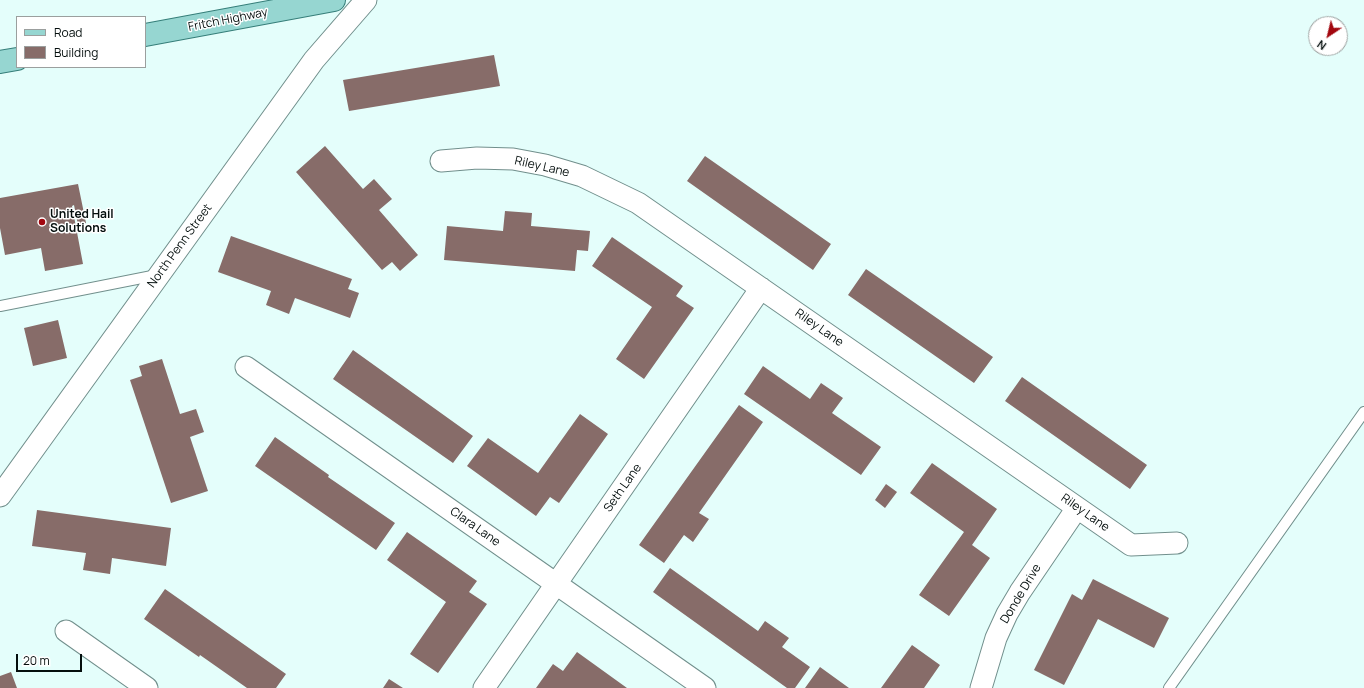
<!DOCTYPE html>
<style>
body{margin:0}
#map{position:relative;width:1364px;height:688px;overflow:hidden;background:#e4fefb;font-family:Manrope,sans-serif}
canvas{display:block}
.legend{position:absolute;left:16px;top:16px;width:130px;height:52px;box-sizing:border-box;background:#fff;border:1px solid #9b9f9e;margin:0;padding:5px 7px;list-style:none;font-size:12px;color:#040e0d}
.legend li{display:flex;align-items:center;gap:8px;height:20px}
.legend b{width:20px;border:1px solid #9b9f9e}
.north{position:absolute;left:1308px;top:16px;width:40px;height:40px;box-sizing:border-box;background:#fff;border:1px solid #9b9f9e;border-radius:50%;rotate:215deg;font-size:11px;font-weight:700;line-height:16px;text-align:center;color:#040e0d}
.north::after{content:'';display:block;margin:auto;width:14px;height:18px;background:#a2070f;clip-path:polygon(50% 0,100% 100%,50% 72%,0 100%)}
.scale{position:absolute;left:16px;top:654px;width:66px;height:18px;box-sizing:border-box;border:2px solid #040e0d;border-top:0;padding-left:5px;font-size:12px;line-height:14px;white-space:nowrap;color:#040e0d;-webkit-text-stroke:3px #fff;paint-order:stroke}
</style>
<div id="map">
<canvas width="1364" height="688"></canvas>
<ul class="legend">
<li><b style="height:5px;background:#96d6d1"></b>Road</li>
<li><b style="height:11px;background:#876c69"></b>Building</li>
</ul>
<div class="north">N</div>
<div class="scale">20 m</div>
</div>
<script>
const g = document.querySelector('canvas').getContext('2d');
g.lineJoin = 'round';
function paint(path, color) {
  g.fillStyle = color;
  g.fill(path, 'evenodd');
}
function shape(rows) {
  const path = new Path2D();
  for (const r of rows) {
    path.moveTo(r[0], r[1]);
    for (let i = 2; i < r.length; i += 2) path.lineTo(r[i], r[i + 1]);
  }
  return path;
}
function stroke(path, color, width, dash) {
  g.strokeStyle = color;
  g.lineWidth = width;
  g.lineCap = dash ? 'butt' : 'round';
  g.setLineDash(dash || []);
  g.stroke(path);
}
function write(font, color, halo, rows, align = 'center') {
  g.font = font + ' Manrope,sans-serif';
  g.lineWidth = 3;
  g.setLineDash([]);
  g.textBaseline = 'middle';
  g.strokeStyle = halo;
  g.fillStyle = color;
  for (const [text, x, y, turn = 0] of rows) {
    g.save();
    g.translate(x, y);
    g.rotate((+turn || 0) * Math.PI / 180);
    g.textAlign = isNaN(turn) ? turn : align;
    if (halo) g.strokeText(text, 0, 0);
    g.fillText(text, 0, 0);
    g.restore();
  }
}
const building = shape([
 [494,55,500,86,349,111,343,80],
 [325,146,363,189,374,179,392,199,379,210,418,255,400,271,392,262,382,270,296,172],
 [705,156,831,244,813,270,687,181],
 [78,184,86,223,78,225,74,205,72,206,83,264,45,271,41,248,5,255,0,228,0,198],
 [505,211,532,213,531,226,590,231,588,251,577,250,575,271,444,260,447,226,503,231],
 [231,236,352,279,348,289,359,293,350,318,295,298,289,314,266,305,271,291,218,272],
 [612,237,683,286,676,296,694,308,644,379,616,359,652,307,592,266],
 [866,269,993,357,974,383,848,295],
 [58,320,67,358,33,366,24,328],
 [353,350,473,436,453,463,333,379],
 [162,359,180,414,196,409,204,432,190,437,208,491,171,503,130,380,142,376,139,366],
 [763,366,810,399,821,383,843,398,832,413,881,447,861,475,744,394],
 [1022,377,1147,465,1130,489,1005,401],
 [739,405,763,422,699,513,709,519,693,542,684,535,664,563,639,545],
 [580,414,608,434,559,503,550,497,536,516,467,466,488,438,538,473],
 [275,437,329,475,328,477,395,523,376,550,255,466],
 [932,463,997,509,972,545,990,558,949,616,919,595,964,532,910,493],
 [886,484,897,492,885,508,875,500],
 [37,510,171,528,166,566,112,558,110,574,83,570,86,553,32,546],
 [407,532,477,581,469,592,487,604,438,673,410,654,446,602,387,560],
 [670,568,758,631,765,621,789,638,782,647,810,667,795,688,787,688,653,592],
 [1093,579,1169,618,1154,648,1098,619,1064,685,1034,670,1072,594,1082,600],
 [165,589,286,674,276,688,247,688,200,655,199,657,144,619],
 [912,645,940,665,924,688,881,688],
 [577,652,627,688,536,688,553,664,563,671],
 [820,667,849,688,805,688],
 [11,672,17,688,0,688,0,676],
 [389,679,403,688,383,688]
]);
const lane = shape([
 [0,306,157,275],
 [1169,688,1364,412]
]);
const street = shape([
 [441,161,477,158,513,159,545,165,582,176,638,203,1131,545,1177,543],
 [246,367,705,688],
 [0,496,314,60,366,0],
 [66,631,147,688],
 [484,688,761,288],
 [981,688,996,638,1007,614,1020,592,1077,508]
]);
const primary = shape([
 [145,35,334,0],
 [0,62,17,59]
]);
const markers = [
 [42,222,4,"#a2070f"]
];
const streetNames = [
 ["Fritch Highway",228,20,-11],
 ["Riley Lane",542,167,13],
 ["North Penn Street",180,246,-54],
 ["Riley Lane",819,328,35],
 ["Seth Lane",623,488,-55],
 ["Riley Lane",1085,513,35],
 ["Clara Lane",475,527,35],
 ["Donde Drive",1021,594,-59]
];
const poiNames = [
 ["United Hail",50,215],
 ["Solutions",50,229]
];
paint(building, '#876c69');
stroke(lane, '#718f8c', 12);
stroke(street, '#718f8c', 23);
stroke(primary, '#357e79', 24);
stroke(lane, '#fff', 10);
stroke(street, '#fff', 21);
stroke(primary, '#96d6d1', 22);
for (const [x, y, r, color] of markers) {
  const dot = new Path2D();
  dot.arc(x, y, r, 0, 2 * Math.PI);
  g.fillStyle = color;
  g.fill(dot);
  stroke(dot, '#fff', 1.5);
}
write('12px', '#040e0d', '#fff', streetNames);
write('bold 12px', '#040e0d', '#fff', poiNames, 'left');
</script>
